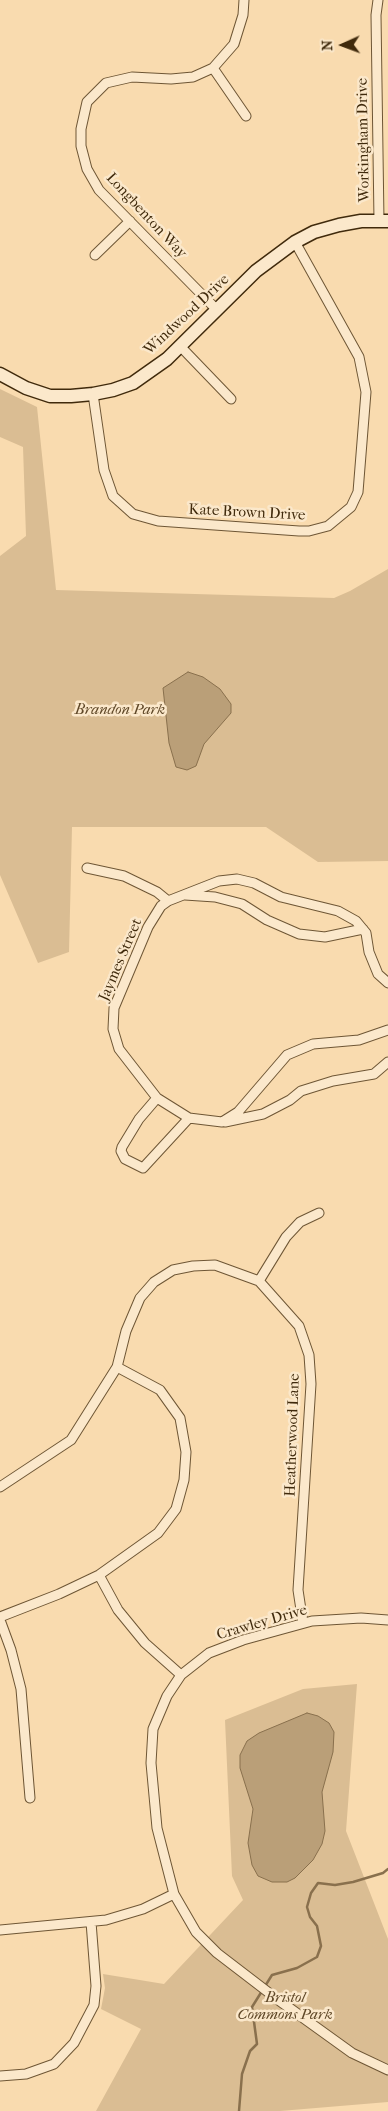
<!DOCTYPE html>
<style>
body{margin:0}
#map{position:relative;width:388px;height:2111px;overflow:hidden;background:#f9dbaf;font-family:"IM FELL French Canon",serif}
canvas{display:block}
.north{position:absolute;left:318px;top:20px;width:50px;height:50px;-webkit-text-stroke:4px #fbe8cb;paint-order:stroke;rotate:268deg;font-size:14px;font-weight:700;line-height:20px;text-align:center;color:#402a0c}
.north::after{content:'';display:block;margin:auto;width:18px;height:22px;background:#402a0c;clip-path:polygon(50% 0,100% 100%,50% 72%,0 100%)}
</style>
<div id="map">
<canvas width="388" height="2111"></canvas>
<div class="north">N</div>
</div>
<script>
const g = document.querySelector('canvas').getContext('2d');
g.lineJoin = 'round';
function paint(path, color) {
  g.fillStyle = color;
  g.fill(path, 'evenodd');
}
function shape(rows) {
  const path = new Path2D();
  for (const r of rows) {
    path.moveTo(r[0], r[1]);
    for (let i = 2; i < r.length; i += 2) path.lineTo(r[i], r[i + 1]);
  }
  return path;
}
function stroke(path, color, width, dash) {
  g.strokeStyle = color;
  g.lineWidth = width;
  g.lineCap = dash ? 'butt' : 'round';
  g.setLineDash(dash || []);
  g.stroke(path);
}
function write(font, color, halo, rows, align = 'center') {
  g.font = font + ' "IM FELL French Canon",serif';
  g.lineWidth = 5;
  g.setLineDash([]);
  g.textBaseline = 'middle';
  g.strokeStyle = halo;
  g.fillStyle = color;
  for (const [text, x, y, turn = 0] of rows) {
    g.save();
    g.translate(x, y);
    g.rotate((+turn || 0) * Math.PI / 180);
    g.textAlign = isNaN(turn) ? turn : align;
    if (halo) g.strokeText(text, 0, 0);
    g.fillText(text, 0, 0);
    g.restore();
  }
}
const green = shape([
 [0,389,37,407,56,590,334,598,350,591,388,569,388,861,318,862,266,827,72,827,69,952,38,963,0,875,0,556,26,536,23,447,0,437],
 [357,1684,346,1831,388,1939,388,2102,280,2111,96,2111,141,2029,101,2009,105,1988,103,1974,164,1984,243,1900,232,1876,225,1720,303,1689]
]);
const water = shape([
 [188,672,203,677,220,689,231,704,231,713,204,744,196,766,187,770,176,767,169,743,163,688,188,672],
 [307,1713,318,1716,329,1723,334,1732,333,1752,322,1792,325,1831,322,1844,313,1860,295,1878,287,1882,272,1882,258,1876,252,1865,248,1843,253,1809,240,1768,240,1755,247,1741,259,1733,307,1713]
]);
const stream = shape([
 [239,2111,242,2074,250,2051,257,2044,252,2007,272,1975,297,1968,317,1957,321,1946,317,1926,310,1917,307,1907,311,1893,318,1883,335,1885,353,1882,383,1873,388,1869]
]);
const street = shape([
 [378,0,376,15,379,221],
 [213,68,246,116],
 [95,255,130,221],
 [217,310,99,190,87,169,81,146,81,129,87,102,106,83,132,77,171,79,193,77,213,68,234,44,243,15,244,0],
 [180,346,231,399],
 [93,394,104,470,113,496,133,514,158,521,299,531,309,531,328,526,351,507,358,492,366,392,359,357,295,242],
 [87,868,124,876,157,892,168,901],
 [185,895,215,897,242,904,267,920,299,934,325,937,363,929],
 [388,983,378,974,369,952,366,933,356,921,338,911,281,897,254,883,237,879,219,881,168,901,161,906,148,927,114,1008,113,1029,119,1049,157,1098,189,1118,222,1122,238,1112,287,1055,313,1044,359,1040,388,1030],
 [157,1098,139,1119,122,1147,121,1151,125,1159,143,1168,189,1118],
 [225,1122,263,1114,290,1100,301,1091,333,1081,374,1074,388,1062],
 [259,1281,286,1237,300,1222,319,1213],
 [0,1487,71,1440,117,1367,126,1331,140,1298,154,1282,173,1270,193,1266,215,1265,259,1281,299,1326,309,1355,311,1384,298,1590,303,1623],
 [99,1575,118,1610,145,1643,181,1675],
 [0,1617,59,1594,99,1575,158,1533,176,1509,184,1480,186,1452,180,1418,160,1390,117,1367],
 [0,1620,11,1650,21,1689,30,1798],
 [388,1620,361,1618,312,1621,243,1640,209,1653,181,1675,167,1696,153,1729,151,1763,157,1828,174,1894,196,1932,217,1953,277,1999,352,2053,388,2070],
 [0,1930,106,1920,143,1909,174,1894],
 [0,2076,26,2074,54,2064,74,2043,94,2005,96,1986,91,1922]
]);
const secondary = shape([
 [0,374,26,388,50,396,71,396,93,394,113,390,133,383,167,359,256,271,295,242,314,232,339,225,361,221,388,221]
]);
const streetNames = [
 ["Workingham Drive",364,140,-91],
 ["Longbenton Way",146,216,47],
 ["Windwood Drive",187,315,-43],
 ["Kate Brown Drive",247,513,3],
 ["Jaymes Street",121,960,-67],
 ["Heatherwood Lane",293,1435,-88],
 ["Crawley Drive",262,1623,-16]
];
const parkNames = [
 ["Brandon Park",120,710],
 ["Bristol",285,1998],
 ["Commons Park",285,2015]
];
paint(green, '#dabd93');
paint(water, '#ba9f78');
stroke(water, '#89704d', 1);
stroke(stream, '#89704d', 2.5);
stroke(street, '#6e5635', 11);
stroke(secondary, '#402a0c', 15);
stroke(street, '#fbe8cb', 9);
stroke(secondary, '#fbe8cb', 12);
write('15px', '#402a0c', '#fbe8cb', streetNames);
write('italic 15px', '#5f4727', '#fbe8cb', parkNames);
</script>
